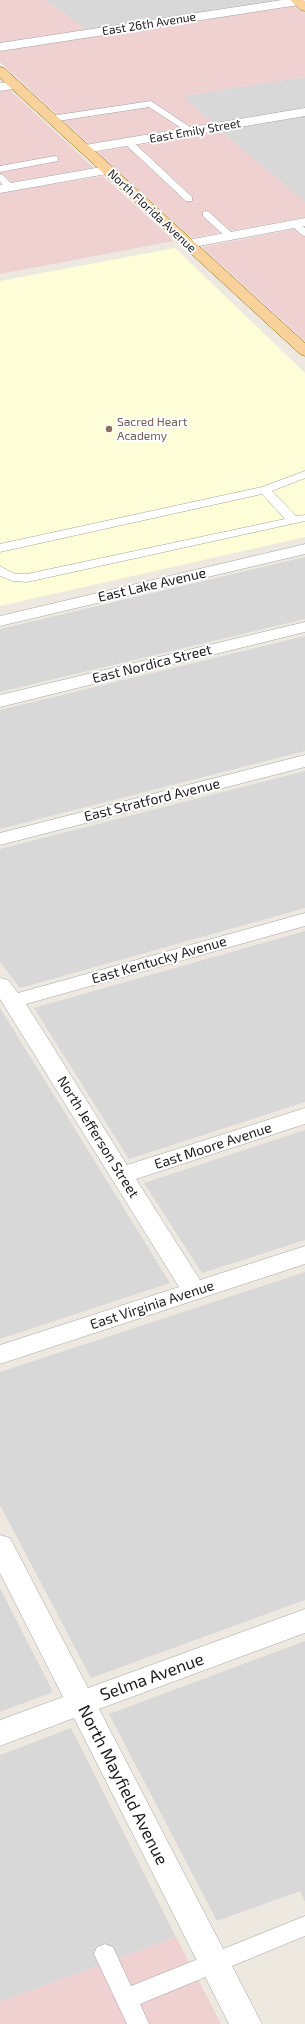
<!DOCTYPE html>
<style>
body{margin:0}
canvas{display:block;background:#ede9e1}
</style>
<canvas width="305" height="2024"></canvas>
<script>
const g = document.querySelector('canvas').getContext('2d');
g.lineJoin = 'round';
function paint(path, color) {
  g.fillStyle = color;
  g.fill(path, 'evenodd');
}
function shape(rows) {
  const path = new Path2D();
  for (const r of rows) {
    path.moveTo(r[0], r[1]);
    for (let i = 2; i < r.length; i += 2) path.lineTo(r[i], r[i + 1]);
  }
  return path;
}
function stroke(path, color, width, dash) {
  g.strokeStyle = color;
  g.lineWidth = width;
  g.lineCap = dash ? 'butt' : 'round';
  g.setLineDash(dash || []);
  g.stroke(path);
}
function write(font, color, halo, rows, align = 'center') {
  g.font = font + ' "Exo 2",sans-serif';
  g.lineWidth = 4;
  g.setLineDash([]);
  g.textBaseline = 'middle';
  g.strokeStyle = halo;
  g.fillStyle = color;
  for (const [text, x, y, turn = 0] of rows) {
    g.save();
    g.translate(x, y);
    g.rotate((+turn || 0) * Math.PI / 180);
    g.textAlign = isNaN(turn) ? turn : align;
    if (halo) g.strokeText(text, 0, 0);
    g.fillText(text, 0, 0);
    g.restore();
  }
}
const residential = shape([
 [46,0,284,0,87,30],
 [305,77,305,108,213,123,182,96],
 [305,116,305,202,221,131],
 [305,557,305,619,0,692,0,629],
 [305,636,305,751,0,829,0,710],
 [305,771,305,908,20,988,0,962,0,849],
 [305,931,305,1102,129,1159,34,1008],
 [0,1008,170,1283,0,1339],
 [305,1130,305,1240,202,1273,144,1183],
 [305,1272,305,1600,91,1678,0,1505,0,1372],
 [0,1588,53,1692,0,1712],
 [305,1641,305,1902,300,1891,217,1921,109,1714],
 [71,1728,176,1937,0,2002,0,1755]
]);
const commercial = shape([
 [0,0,46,0,87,30,0,44],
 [294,6,305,13,305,77,183,96,213,123,89,144,0,62,0,51],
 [10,90,94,168,0,184,0,91],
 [221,131,305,202,305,217,192,238,97,152],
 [103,176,174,241,0,274,0,193],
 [305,227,305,341,202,247],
 [176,1937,221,2024,0,2024,0,2002]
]);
const education = shape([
 [175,248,305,373,305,537,0,606,0,281]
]);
const service = shape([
 [151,101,196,131,192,134,189,133,149,107,51,122,47,119,51,116,151,101],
 [128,139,131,140,192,197,192,201,186,201,125,144,124,142,128,139],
 [55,156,58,157,58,161,0,172,0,166,55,156],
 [0,174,3,175,13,185,13,189,7,189,0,182,0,174],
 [206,211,209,212,233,234,233,238,227,238,203,216,203,212,206,211],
 [295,221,305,228,305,236,302,235,290,224,295,221],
 [305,471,305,478,272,491,296,516,305,515,305,521,27,582,13,581,0,576,0,566,15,574,27,574,285,519,262,494,0,552,0,544,262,487,305,471],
 [305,1916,305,1936,140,2004,149,2024,127,2024,94,1954,97,1947,105,1944,113,1947,131,1986,305,1916]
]);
const minor = shape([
 [282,0,305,0,305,4,0,51,0,43,282,0],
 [15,81,19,82,21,85,19,88,0,91,0,83,15,81],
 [305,108,305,116,85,153,78,149,85,145,305,108],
 [107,166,112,167,114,170,112,173,0,193,0,185,107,166],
 [305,218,305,226,188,248,183,247,181,244,183,241,188,240,305,218],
 [305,622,305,632,0,707,0,695,305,622],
 [305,755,305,767,0,845,0,833,305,755],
 [305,913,305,926,26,1004,127,1165,305,1108,305,1124,136,1179,200,1280,305,1246,305,1264,0,1364,0,1345,179,1287,0,999,0,978,8,980,18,993,305,913],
 [0,1535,10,1538,88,1688,305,1609,305,1633,99,1709,262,2024,229,2024,74,1718,0,1746,0,1720,63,1697,0,1573,0,1535]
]);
const tertiary = shape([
 [305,544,305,554,0,626,0,616,305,544]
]);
const primary = shape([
 [290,0,303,0,305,1,305,11,301,10,290,0],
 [0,67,4,68,305,343,305,356,300,354,0,78,0,67]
]);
const markers = [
 [109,429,4,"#8d6e63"]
];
const farStreetnames = [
 ["East 26th Avenue",149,24,-9],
 ["East Emily Street",195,131,-10],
 ["North Florida Avenue",152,211,43]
];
const farEducationnames = [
 ["Sacred Heart",117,422],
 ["Academy",117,436]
];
const streetNames = [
 ["East Lake Avenue",152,585,-13],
 ["East Nordica Street",152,664,-14],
 ["East Stratford Avenue",152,800,-14],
 ["East Kentucky Avenue",159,960,-16],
 ["North Jefferson Street",98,1137,58],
 ["East Moore Avenue",213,1146,-18],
 ["East Virginia Avenue",152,1305,-18]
];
const nearStreetnames = [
 ["Selma Avenue",152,1677,-20],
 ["North Mayfield Avenue",123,1785,63]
];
paint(residential, '#d9d8d8');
paint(commercial, '#eed1d0');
paint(education, '#fdfed8');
stroke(service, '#a2a2a2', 1);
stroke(minor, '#a2a2a2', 1);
stroke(tertiary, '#a2a2a2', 1);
stroke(primary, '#8e6204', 1);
paint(service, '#fff');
paint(minor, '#fff');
paint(tertiary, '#fff');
paint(primary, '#f9d19a');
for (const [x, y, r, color] of markers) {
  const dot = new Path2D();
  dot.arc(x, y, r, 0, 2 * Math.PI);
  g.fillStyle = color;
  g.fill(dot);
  stroke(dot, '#fff', 1.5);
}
write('12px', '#1b1b1b', '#fff', farStreetnames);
write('12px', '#785e54', '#fff', farEducationnames, 'left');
write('14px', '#1b1b1b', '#fff', streetNames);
write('17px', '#1b1b1b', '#fff', nearStreetnames);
</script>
